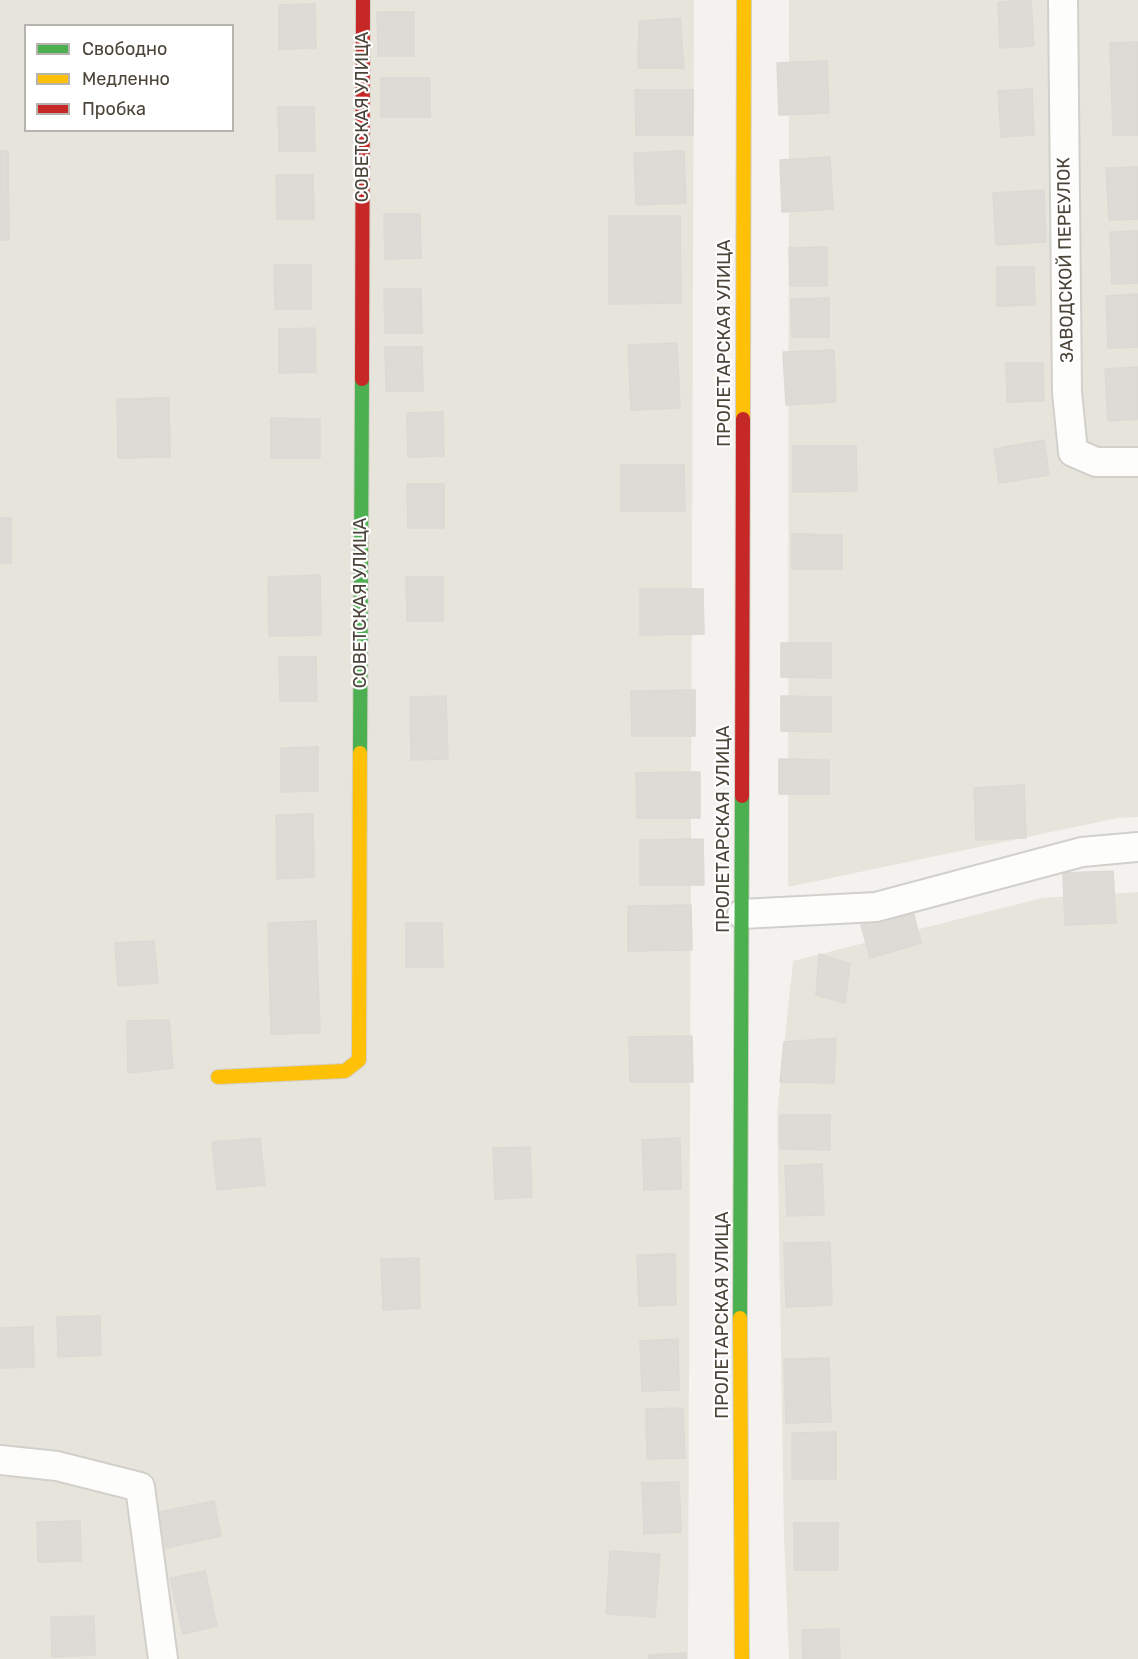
<!DOCTYPE html>
<meta charset="utf-8">
<style>
body{margin:0}
#map{position:relative;width:1138px;height:1659px;overflow:hidden;background:#f4f2ee;font-family:Rubik,sans-serif}
canvas{display:block}
.legend{position:absolute;left:24px;top:24px;width:210px;height:108px;box-sizing:border-box;background:#fff;border:2px solid #b7b4b0;margin:0;padding:8px 10px;list-style:none;font-size:18px;color:#4b4439}
.legend li{display:flex;align-items:center;gap:12px;height:30px}
.legend b{width:30px;border:2px solid #b7b4b0}
</style>
<div id="map">
<canvas width="1138" height="1659"></canvas>
<ul class="legend">
<li><b style="height:8px;background:#4caf50"></b>Свободно</li>
<li><b style="height:8px;background:#ffc107"></b>Медленно</li>
<li><b style="height:8px;background:#c62828"></b>Пробка</li>
</ul>
</div>
<script>
const g = document.querySelector('canvas').getContext('2d');
g.lineJoin = 'round';
function paint(path, color) {
  g.fillStyle = color;
  g.fill(path, 'evenodd');
}
function shape(rows) {
  const path = new Path2D();
  for (const r of rows) {
    path.moveTo(r[0], r[1]);
    for (let i = 2; i < r.length; i += 2) path.lineTo(r[i], r[i + 1]);
  }
  return path;
}
function stroke(path, color, width, dash) {
  g.strokeStyle = color;
  g.lineWidth = width;
  g.lineCap = dash ? 'butt' : 'round';
  g.setLineDash(dash || []);
  g.stroke(path);
}
function write(font, color, halo, rows, align = 'center') {
  g.font = font + ' Rubik,sans-serif';
  g.lineWidth = 4.5;
  g.setLineDash([]);
  g.textBaseline = 'middle';
  g.strokeStyle = halo;
  g.fillStyle = color;
  for (const [text, x, y, turn = 0] of rows) {
    g.save();
    g.translate(x, y);
    g.rotate((+turn || 0) * Math.PI / 180);
    g.textAlign = isNaN(turn) ? turn : align;
    if (halo) g.strokeText(text, 0, 0);
    g.fillText(text, 0, 0);
    g.restore();
  }
}
const residential = shape([
 [0,0,694,0,688,1659,0,1659],
 [26,26,232,26,232,130,26,130],
 [789,0,1138,0,1138,817,1118,818,788,887],
 [1138,892,1138,1659,789,1659,784,1536,777,1113,793,961,1042,898]
]);
const building = shape([
 [1031,0,1034,46,1000,48,998,2,1031,0],
 [315,4,316,48,279,49,279,5,315,4],
 [377,12,414,12,414,56,378,56,377,12],
 [680,18,684,68,638,68,639,21,680,18],
 [1138,42,1138,135,1113,135,1110,43,1138,42],
 [827,61,829,113,779,115,777,63,827,61],
 [381,78,430,78,430,117,381,117,381,78],
 [1032,89,1034,135,1001,137,998,91,1032,89],
 [635,90,693,90,693,135,636,135,635,90],
 [278,107,314,107,315,151,279,151,278,107],
 [0,151,8,151,9,240,0,240,0,151],
 [684,151,686,203,636,205,634,153,684,151],
 [830,157,833,209,782,212,780,160,830,157],
 [1138,167,1138,219,1109,220,1106,168,1138,167],
 [276,175,313,175,314,219,277,219,276,175],
 [1044,190,1046,242,996,245,993,193,1044,190],
 [384,214,420,214,421,258,385,259,384,214],
 [609,216,680,216,681,303,609,304,609,216],
 [1138,231,1138,283,1112,284,1110,232,1138,231],
 [827,247,827,286,790,286,789,248,827,247],
 [274,265,311,265,311,309,275,309,274,265],
 [997,267,1034,267,1035,305,997,306,997,267],
 [384,289,421,289,422,333,385,333,384,289],
 [1138,294,1138,347,1108,348,1106,296,1138,294],
 [829,298,829,337,792,337,791,299,829,298],
 [315,328,316,372,279,373,279,329,315,328],
 [677,343,680,408,631,410,628,345,677,343],
 [385,347,422,347,423,391,386,391,385,347],
 [834,350,836,402,786,405,783,352,834,350],
 [1006,363,1043,363,1044,401,1007,402,1006,363],
 [1138,367,1138,419,1108,421,1105,369,1138,367],
 [169,398,170,457,118,458,117,399,169,398],
 [443,412,444,456,408,457,407,413,443,412],
 [271,418,320,419,320,458,271,458,271,418],
 [1044,440,1049,475,999,483,994,449,1044,440],
 [793,446,856,446,857,491,793,492,793,446],
 [621,465,684,465,685,511,621,511,621,465],
 [407,484,444,484,444,528,408,528,407,484],
 [0,518,11,518,11,563,0,563,0,518],
 [792,534,842,535,842,569,792,569,792,534],
 [320,575,321,635,269,636,268,577,320,575],
 [406,577,443,577,443,621,407,621,406,577],
 [640,589,703,589,704,634,640,635,640,589],
 [781,643,831,643,831,678,781,677,781,643],
 [279,657,316,657,317,701,280,701,279,657],
 [695,690,695,736,632,736,631,691,695,690],
 [446,696,448,759,411,760,410,697,446,696],
 [781,696,831,697,831,732,781,731,781,696],
 [318,747,318,791,281,792,281,748,318,747],
 [779,759,829,760,829,794,779,794,779,759],
 [700,772,700,818,637,818,636,773,700,772],
 [1024,785,1026,838,976,840,974,788,1024,785],
 [313,814,314,877,277,879,276,815,313,814],
 [703,839,704,885,640,885,640,840,703,839],
 [1113,871,1116,923,1065,925,1063,873,1113,871],
 [691,905,692,950,628,951,628,906,691,905],
 [913,911,921,943,870,958,861,925,913,911],
 [316,921,320,1033,271,1034,268,923,316,921],
 [406,923,442,923,443,967,406,967,406,923],
 [154,941,158,983,118,986,115,943,154,941],
 [819,954,850,964,845,1003,816,995,819,954],
 [169,1020,173,1068,128,1073,127,1021,169,1020],
 [692,1036,693,1082,630,1082,629,1037,692,1036],
 [836,1038,834,1083,780,1082,784,1042,836,1038],
 [780,1115,830,1115,830,1150,780,1149,780,1115],
 [260,1138,265,1185,217,1190,212,1142,260,1138],
 [680,1138,681,1189,644,1190,642,1140,680,1138],
 [530,1147,532,1197,495,1199,493,1148,530,1147],
 [822,1164,824,1215,787,1216,785,1166,822,1164],
 [830,1242,832,1305,786,1307,784,1243,830,1242],
 [675,1254,676,1305,639,1306,637,1255,675,1254],
 [419,1258,420,1308,383,1310,381,1259,419,1258],
 [100,1316,101,1355,58,1357,57,1317,100,1316],
 [33,1327,34,1367,0,1368,0,1328,33,1327],
 [678,1339,679,1390,642,1391,640,1341,678,1339],
 [829,1358,831,1422,786,1423,784,1359,829,1358],
 [683,1408,685,1458,647,1459,646,1409,683,1408],
 [836,1432,836,1479,792,1479,792,1433,836,1432],
 [679,1482,681,1532,644,1534,642,1483,679,1482],
 [214,1501,221,1536,166,1548,159,1512,214,1501],
 [80,1521,81,1561,38,1562,37,1522,80,1521],
 [794,1523,838,1523,838,1570,794,1570,794,1523],
 [610,1551,660,1554,655,1617,606,1614,610,1551],
 [205,1571,217,1626,183,1634,170,1578,205,1571],
 [94,1616,95,1655,52,1657,51,1617,94,1616],
 [839,1629,840,1659,803,1659,802,1630,839,1629],
 [686,1653,686,1659,649,1659,649,1655,686,1653]
]);
const street = shape([
 [1063,0,1067,392,1073,452,1096,462,1138,462],
 [742,914,876,907,1082,852,1138,847],
 [0,1460,57,1466,140,1487,163,1659]
]);
const fast = shape([
 [360,753,362,379],
 [740,1318,742,796]
]);
const slow = shape([
 [743,419,744,0],
 [218,1077,345,1071,359,1060,360,753],
 [740,1318,742,1659]
]);
const jam = shape([
 [362,379,363,0],
 [742,796,743,419]
]);
const streetNames = [
 ["СОВЕТСКАЯ УЛИЦА",363,117,-90],
 ["ЗАВОДСКОЙ ПЕРЕУЛОК",1066,260,-91],
 ["ПРОЛЕТАРСКАЯ УЛИЦА",725,343,-90],
 ["СОВЕТСКАЯ УЛИЦА",361,603,-90],
 ["ПРОЛЕТАРСКАЯ УЛИЦА",724,829,-90],
 ["ПРОЛЕТАРСКАЯ УЛИЦА",723,1315,-90]
];
paint(residential, '#e7e4dc');
paint(building, '#dedbd6');
stroke(building, '#dcd9d4', 1.5);
stroke(street, '#d2d0cb', 32);
stroke(fast, '#d3cfc5', 16);
stroke(slow, '#d3cfc5', 16);
stroke(jam, '#d3cfc5', 16);
stroke(street, '#fdfdfc', 28);
stroke(fast, '#4caf50', 14);
stroke(slow, '#ffc107', 14);
stroke(jam, '#c62828', 14);
write('18px', '#4b4439', '#fff', streetNames);
</script>
